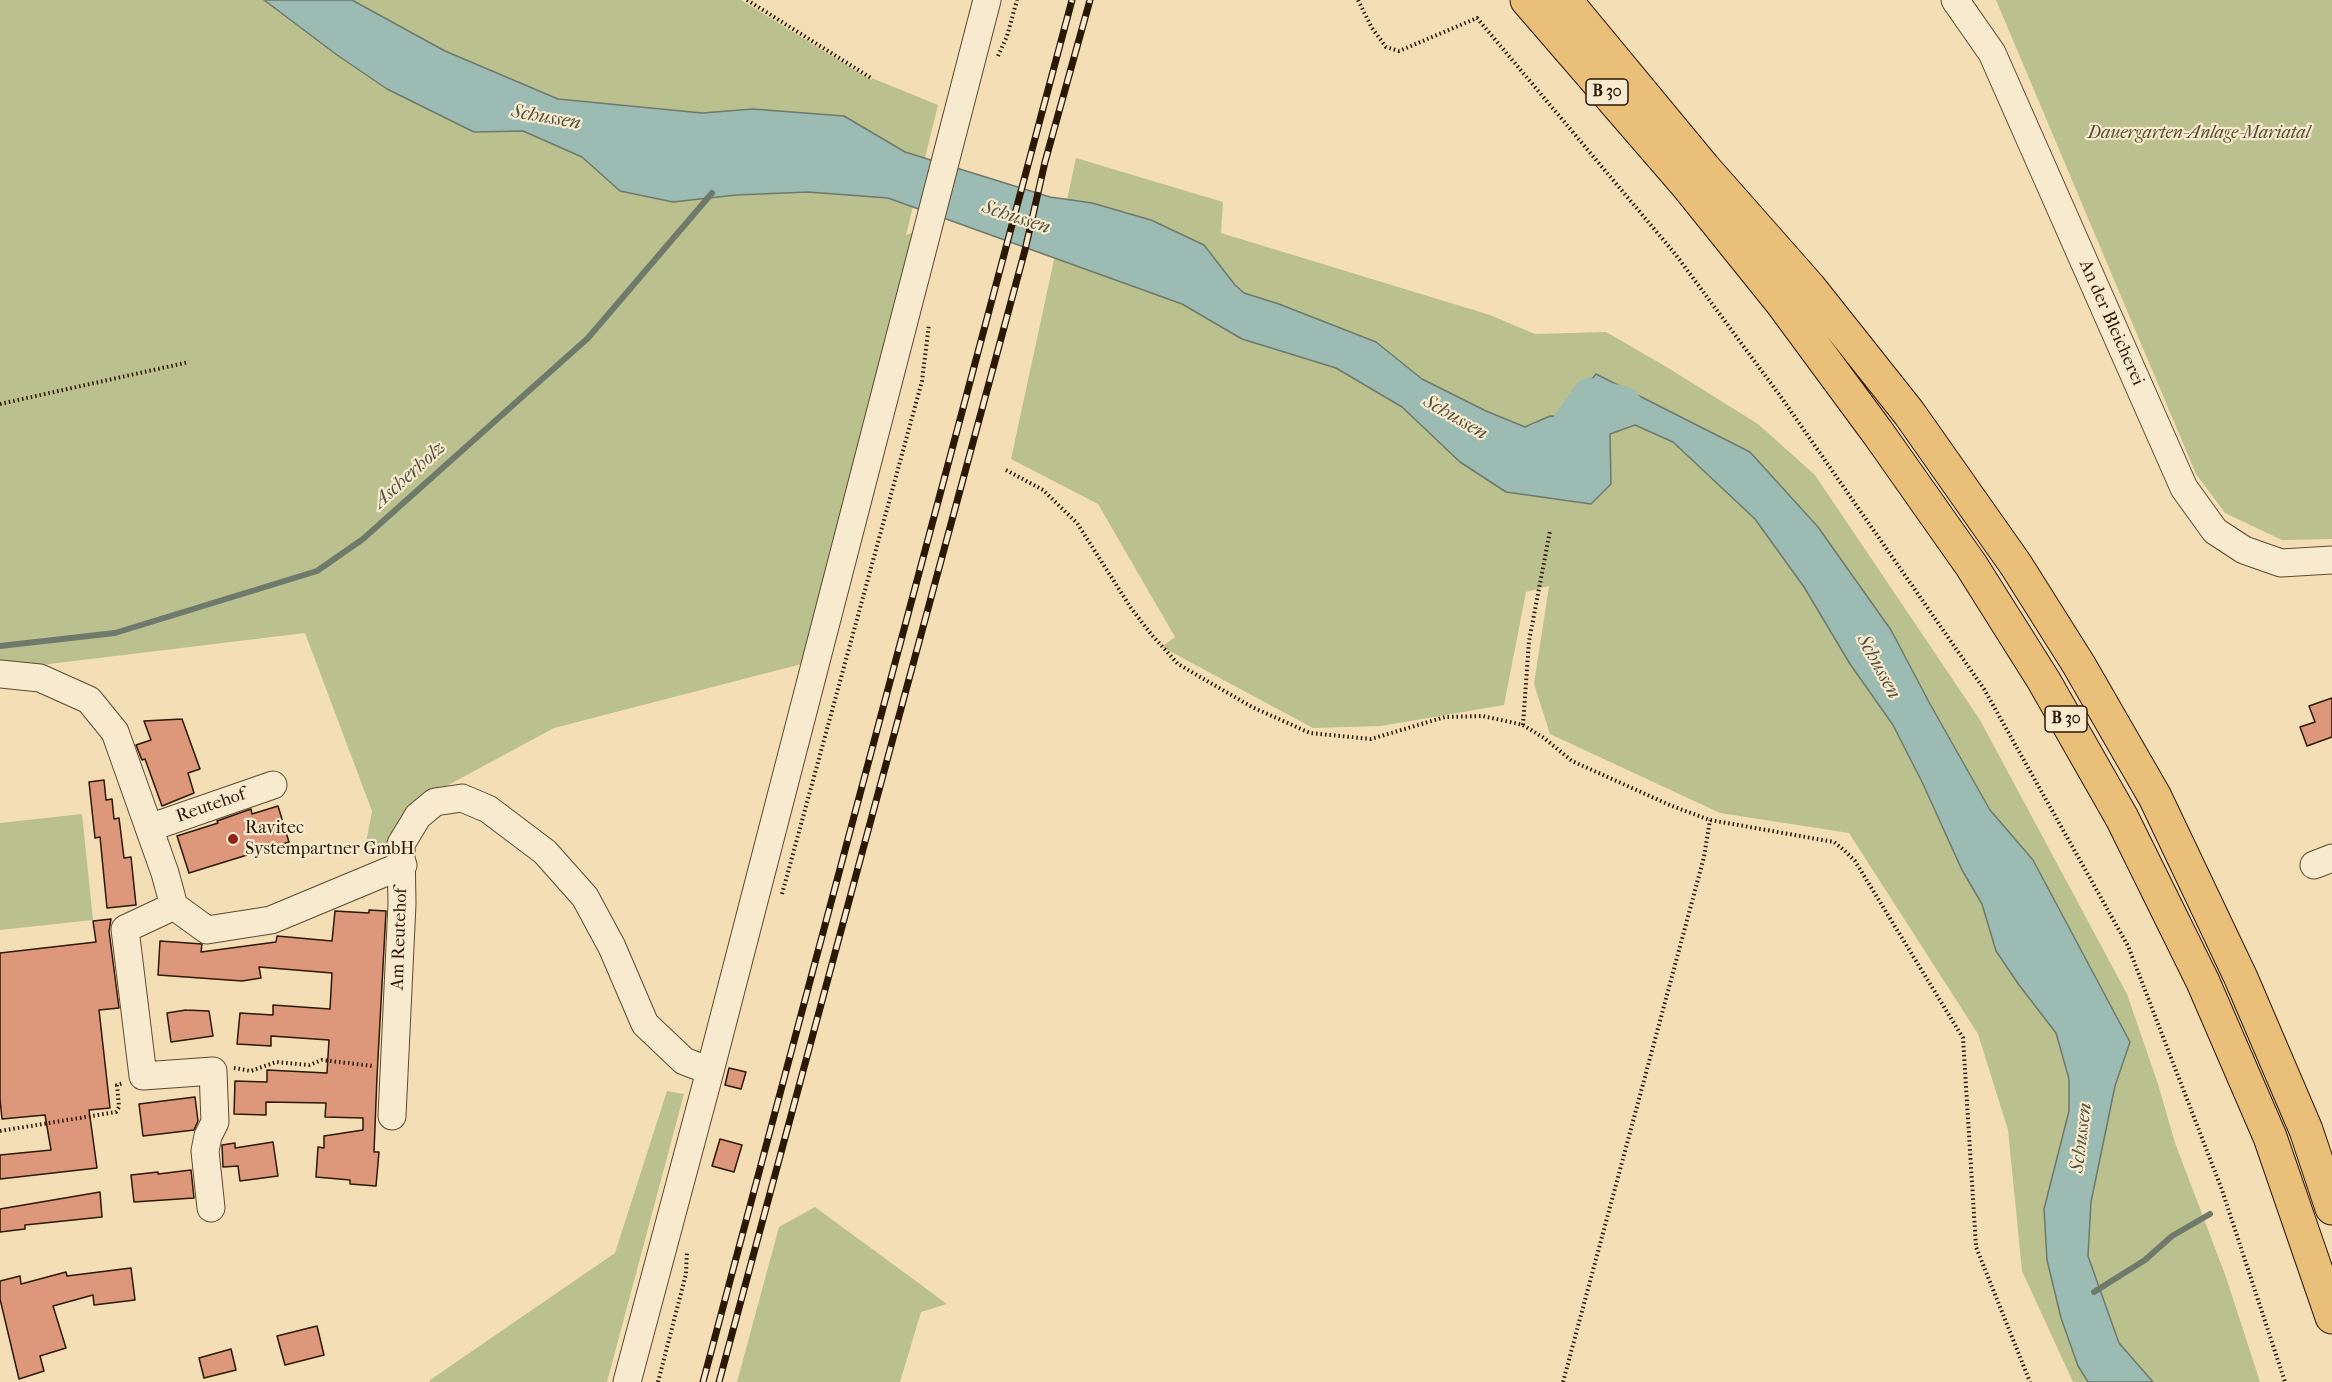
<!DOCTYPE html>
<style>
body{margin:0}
canvas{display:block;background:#f4deb5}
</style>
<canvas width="2332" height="1382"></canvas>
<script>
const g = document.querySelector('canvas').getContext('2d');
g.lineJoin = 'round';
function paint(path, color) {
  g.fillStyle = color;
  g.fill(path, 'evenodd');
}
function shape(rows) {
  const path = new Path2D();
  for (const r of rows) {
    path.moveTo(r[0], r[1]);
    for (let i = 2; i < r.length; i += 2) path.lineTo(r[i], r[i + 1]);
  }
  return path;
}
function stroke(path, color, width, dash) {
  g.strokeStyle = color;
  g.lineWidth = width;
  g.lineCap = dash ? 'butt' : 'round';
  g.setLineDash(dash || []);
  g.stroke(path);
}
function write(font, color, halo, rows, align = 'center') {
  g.font = font + ' "IM FELL French Canon",serif';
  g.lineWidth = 4.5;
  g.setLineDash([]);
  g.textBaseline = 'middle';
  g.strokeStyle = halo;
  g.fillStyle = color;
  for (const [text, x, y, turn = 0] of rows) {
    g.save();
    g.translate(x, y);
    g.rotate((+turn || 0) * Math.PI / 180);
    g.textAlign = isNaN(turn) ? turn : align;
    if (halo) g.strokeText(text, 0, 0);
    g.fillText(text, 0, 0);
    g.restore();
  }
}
const green = shape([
 [0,0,741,0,871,80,872,78,938,105,906,235,929,227,817,660,554,728,439,790,409,809,386,848,365,848,372,811,305,633,0,670],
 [1996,0,2332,0,2332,539,2282,540,2225,513,2196,474],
 [1076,158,1223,202,1221,233,1490,315,1535,334,1606,332,1665,366,1758,424,1815,475,1980,720,2127,994,2158,1084,2175,1143,2226,1277,2260,1382,2073,1382,2022,1271,2008,1130,1978,1034,1849,833,1720,813,1550,734,1534,684,1549,586,1526,592,1504,705,1381,726,1313,728,1162,647,1175,637,1098,504,1011,459],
 [82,814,93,920,0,930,0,823],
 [667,1091,684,1094,607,1382,430,1382,430,1380,615,1253],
 [815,1207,947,1304,921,1312,900,1382,737,1382,779,1227]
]);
const water = shape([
 [264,0,352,0,445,51,558,99,702,113,753,109,844,116,905,152,1050,197,1092,203,1151,220,1204,245,1235,285,1244,293,1279,304,1376,342,1422,379,1486,411,1525,427,1550,416,1585,417,1580,393,1596,374,1750,452,1818,527,1891,630,1930,704,1990,810,2033,860,2130,1042,2115,1086,2091,1202,2088,1256,2119,1343,2153,1382,2088,1382,2078,1366,2061,1318,2047,1260,2044,1209,2069,1111,2069,1079,2056,1033,2019,985,1996,951,1982,904,1962,870,1923,784,1893,725,1850,664,1804,587,1755,519,1673,442,1635,425,1610,434,1611,484,1591,504,1506,492,1460,462,1402,407,1336,368,1242,339,1182,304,888,198,808,192,736,195,673,202,620,191,582,157,523,131,474,132,387,89,337,55,264,0]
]);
const stream = shape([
 [0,646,115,633,317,571,363,539,588,338,712,193],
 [2094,1292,2145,1260,2172,1236,2210,1214]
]);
const river = shape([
 [1539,441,1559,440,1590,396,1624,405]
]);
const building = shape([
 [2332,698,2332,737,2307,746,2300,727,2315,722,2309,706,2332,698],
 [182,719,200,769,188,773,194,793,162,806,145,759,142,760,136,745,151,740,144,721,182,719],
 [104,780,106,800,112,799,114,819,119,818,124,858,131,857,136,905,107,908,100,837,95,838,89,782,104,780],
 [278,806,289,842,189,873,177,836,218,823,217,821,251,809,252,814,278,806],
 [369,910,386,911,377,1076,374,1152,379,1152,376,1186,350,1184,350,1180,316,1177,318,1147,324,1148,324,1136,363,1130,363,1118,325,1117,326,1103,266,1102,266,1115,234,1114,235,1081,267,1082,267,1070,327,1073,329,1040,271,1036,271,1046,237,1044,240,1013,273,1015,273,1005,330,1009,332,973,259,967,261,978,242,981,158,975,160,941,202,944,201,952,276,942,277,936,332,941,335,911,369,913,369,910],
 [111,919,109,931,119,1008,99,1010,110,1108,89,1110,97,1168,0,1179,0,1155,51,1150,45,1115,2,1119,0,1099,0,953,96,942,93,921,111,919],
 [186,1010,209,1011,213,1036,171,1042,167,1013,186,1010],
 [729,1068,746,1072,741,1089,725,1085,729,1068],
 [195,1097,198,1121,194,1130,143,1136,139,1104,195,1097],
 [720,1139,742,1145,734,1172,712,1166,720,1139],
 [273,1142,278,1176,240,1181,238,1166,223,1167,222,1145,235,1143,235,1148,273,1142],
 [191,1170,194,1198,134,1202,131,1175,158,1172,158,1174,191,1170],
 [100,1192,102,1217,25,1225,25,1229,0,1232,0,1209,100,1192],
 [131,1268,135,1300,94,1305,93,1295,53,1306,66,1348,40,1356,44,1371,19,1379,0,1299,0,1281,20,1276,21,1284,66,1272,67,1276,131,1268],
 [317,1326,324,1355,285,1365,277,1336,317,1326],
 [231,1349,236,1370,204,1378,199,1358,231,1349]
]);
const path = shape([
 [747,0,871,78],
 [1358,0,1372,28,1386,47,1399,51,1477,18,1676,255,1781,397,1984,689,2128,946,2222,1190,2285,1382],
 [998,56,1007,36,1017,0],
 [0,404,189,362],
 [1006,470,1043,490,1077,523,1131,608,1151,634,1178,664,1252,707,1310,733,1371,739,1445,717,1483,716,1523,725,1544,738,1572,761,1672,806,1710,820,1834,842,1844,850,1855,861,1963,1038,1976,1247,2030,1382],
 [1523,725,1529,641,1550,531],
 [782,894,922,381,929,324],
 [234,1068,251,1071,276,1062,309,1065,322,1060,373,1066],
 [0,1131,116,1112,119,1107,117,1085,123,1083],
 [658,1382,686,1274,687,1251],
 [1563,1382,1704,857,1710,820]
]);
const minor = shape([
 [1955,0,1992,53,2184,488,2215,531,2244,550,2281,563,2332,560],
 [0,674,40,678,89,700,115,732,165,873,174,906,207,930,271,920,403,865],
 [149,828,273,785],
 [2314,865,2332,858],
 [174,906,125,929,143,1076,213,1071,215,1122,208,1136,205,1151,211,1208],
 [392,1116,402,904,401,844,418,816,435,802,462,798,488,809,545,852,585,897,612,947,645,1024,684,1061,710,1071],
 [627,1382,710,1071,987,0]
]);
const highway = shape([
 [1527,0,1687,185,1782,303,1878,433,1971,565,2044,681,2122,818,2203,982,2270,1137,2332,1317],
 [1565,0,1704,168,1809,287,1909,413,2016,565,2079,665,2155,797,2241,978,2306,1130,2332,1208]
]);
const rail = shape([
 [703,1382,1072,0],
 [719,1382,1025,250,1045,162,1090,0]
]);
const markers = [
 [233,839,6,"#8f2418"]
];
const shields = [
 [1607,92,42],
 [2066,719,42]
];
const shieldNames = [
 ["B 30",1607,92],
 ["B 30",2066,719]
];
const parkNames = [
 ["Dauergarten-Anlage-Mariatal",2199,134]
];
const streetNames = [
 ["An der Bleicherei",2111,323,66],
 ["Reutehof",211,806,-19],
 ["Am Reutehof",400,939,-88]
];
const poiNames = [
 ["Ravitec",245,829],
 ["Systempartner GmbH",245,850]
];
const waterNames = [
 ["Schussen",546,118,10],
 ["Schussen",1016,218,18],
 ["Schussen",1455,418,30],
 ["Ascherholz",410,475,-42],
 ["Schussen",1878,667,61],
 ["Schussen",2082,1138,-83]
];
paint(green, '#bbc18e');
paint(water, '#9cbbb2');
stroke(water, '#6f796c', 1.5);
stroke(stream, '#6f796c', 6);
stroke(river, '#9cbbb2', 36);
paint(building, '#dd987b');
stroke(building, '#2b1702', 1.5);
stroke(minor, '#5d492f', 29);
stroke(highway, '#2b1702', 35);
stroke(path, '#2b1702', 4, [1.5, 3]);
stroke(minor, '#f8eacf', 27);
stroke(highway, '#eabf7a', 33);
stroke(rail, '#2b1702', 7);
stroke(rail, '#f8eacf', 4.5, [14]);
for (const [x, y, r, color] of markers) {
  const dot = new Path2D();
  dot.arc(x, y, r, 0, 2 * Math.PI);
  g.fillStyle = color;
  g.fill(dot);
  stroke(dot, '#f8eacf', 2);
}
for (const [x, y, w] of shields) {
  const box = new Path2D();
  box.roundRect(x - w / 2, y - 13, w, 26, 4.5);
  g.fillStyle = '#f8eacf';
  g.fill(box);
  stroke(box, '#2b1702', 1.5);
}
write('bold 16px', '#2b1702', null, shieldNames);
write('italic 18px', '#564a2c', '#f8eacf', parkNames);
write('18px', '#2b1702', '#f8eacf', streetNames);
write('18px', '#2b1702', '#f8eacf', poiNames, 'left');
write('italic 20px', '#535040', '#f8eacf', waterNames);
</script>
